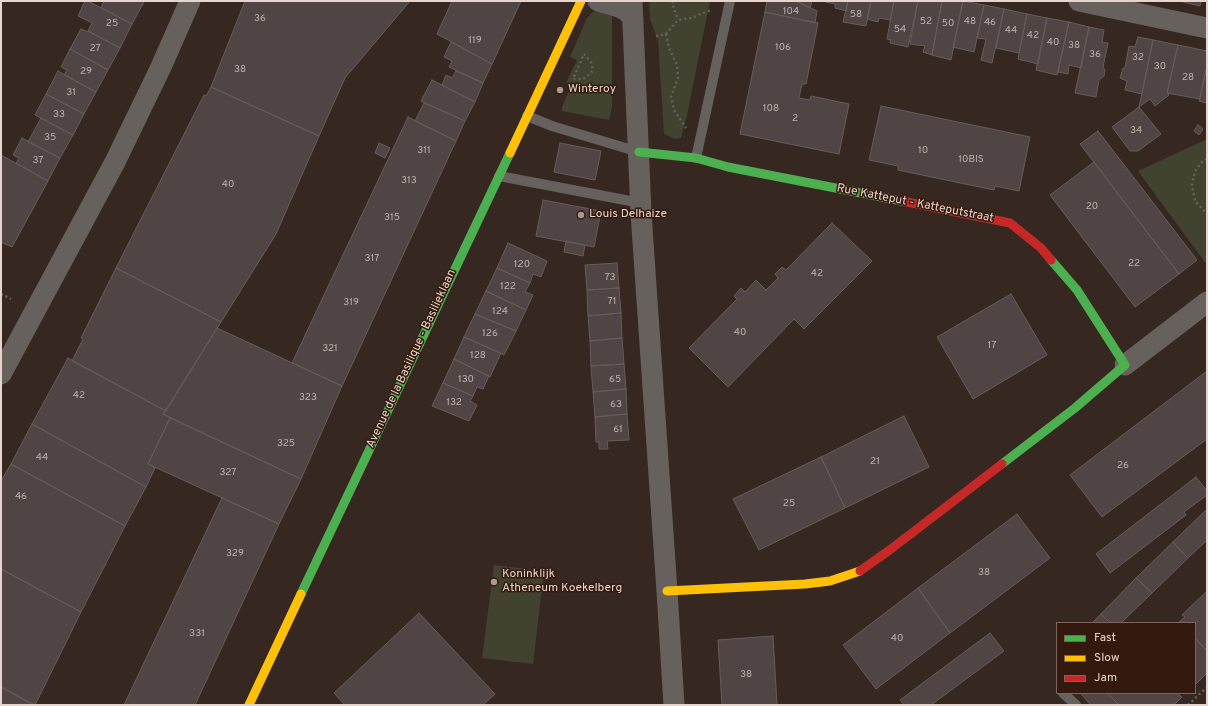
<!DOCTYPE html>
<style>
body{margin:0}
#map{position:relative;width:1208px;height:706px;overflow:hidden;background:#362821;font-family:Overpass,sans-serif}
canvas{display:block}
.frame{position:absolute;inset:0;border:2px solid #e7d5cd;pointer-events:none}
.legend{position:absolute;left:1056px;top:622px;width:140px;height:72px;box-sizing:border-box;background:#341a0e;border:1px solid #7c655a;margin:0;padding:5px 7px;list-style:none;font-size:12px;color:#e7d5cd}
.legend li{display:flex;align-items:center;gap:8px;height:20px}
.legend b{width:20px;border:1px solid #7c655a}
</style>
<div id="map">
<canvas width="1208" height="706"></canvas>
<div class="frame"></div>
<ul class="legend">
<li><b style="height:5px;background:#4caf50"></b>Fast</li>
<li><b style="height:5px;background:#ffc107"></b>Slow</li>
<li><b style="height:5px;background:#c62828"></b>Jam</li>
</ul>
</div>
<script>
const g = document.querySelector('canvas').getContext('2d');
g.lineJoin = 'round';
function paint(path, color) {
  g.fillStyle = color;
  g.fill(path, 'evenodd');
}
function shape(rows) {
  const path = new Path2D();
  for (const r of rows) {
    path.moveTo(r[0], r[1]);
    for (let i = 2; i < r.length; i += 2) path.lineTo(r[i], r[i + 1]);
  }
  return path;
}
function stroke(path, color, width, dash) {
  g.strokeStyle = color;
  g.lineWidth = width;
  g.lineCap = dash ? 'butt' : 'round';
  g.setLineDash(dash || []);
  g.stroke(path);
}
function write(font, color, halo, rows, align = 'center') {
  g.font = font + ' Overpass,sans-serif';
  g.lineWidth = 3;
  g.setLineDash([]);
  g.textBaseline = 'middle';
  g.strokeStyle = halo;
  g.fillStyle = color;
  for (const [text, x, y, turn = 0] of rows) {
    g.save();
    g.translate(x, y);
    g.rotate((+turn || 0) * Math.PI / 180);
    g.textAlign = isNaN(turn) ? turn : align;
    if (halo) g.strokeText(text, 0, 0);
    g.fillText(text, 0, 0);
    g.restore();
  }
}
const green = shape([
 [649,1,710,1,687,115,681,138,675,139,664,134,658,41,650,19],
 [601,9,612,12,612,107,609,120,562,111,562,107,571,86,566,83,577,60,570,57,587,18,593,12],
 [1207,139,1207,265,1138,171],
 [494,565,544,571,533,664,482,658]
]);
const building = shape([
 [85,1,88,1,132,24,120,48,88,31,92,23,78,16,85,1],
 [104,1,143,1,144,2,132,24,101,8,104,1],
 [245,1,410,1,345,78,319,136,211,87,245,1],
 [452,1,521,1,492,64,437,34,452,1],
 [767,1,796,1,817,11,815,23,765,12,767,1],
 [796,1,812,1,810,8,796,1],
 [825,1,848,1,846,11,835,8,835,4,825,2,825,1],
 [848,1,871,1,866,26,843,22,848,1],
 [871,1,894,1,890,20,879,18,878,22,867,19,871,1],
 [894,1,918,1,908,47,890,43,891,40,887,39,894,1],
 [918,1,942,1,932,55,923,52,925,46,910,44,918,1],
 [942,1,963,1,951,60,932,55,942,1],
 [963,1,984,5,974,52,953,47,963,1],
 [1179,1,1201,1,1200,6,1179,1],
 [984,5,1004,9,992,63,981,60,986,39,977,38,984,5],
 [1004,9,1027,14,1019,53,996,48,1004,9],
 [765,12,818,23,806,84,802,84,799,98,810,100,811,96,849,104,839,154,740,134,765,12],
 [1027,14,1047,18,1038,64,1018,59,1027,14],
 [1047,18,1069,22,1057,75,1036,70,1047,18],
 [1069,22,1089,27,1081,68,1069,65,1068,74,1058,72,1069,22],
 [1089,27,1104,30,1102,42,1108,43,1103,67,1105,70,1104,76,1099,80,1096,97,1075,93,1089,27],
 [81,29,88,32,88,31,120,48,108,70,70,49,81,29],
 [1138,37,1153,40,1142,94,1125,90,1127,81,1120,78,1123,68,1125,68,1129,46,1135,47,1138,37],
 [1153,40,1178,45,1167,93,1169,95,1155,106,1150,99,1139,107,1153,40],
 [451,42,492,64,483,83,449,67,452,61,444,57,451,42],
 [1178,45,1207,51,1207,66,1200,99,1167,93,1178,45],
 [70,49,108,70,96,92,64,75,67,70,61,67,70,49],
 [1207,66,1207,103,1199,101,1207,66],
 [58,71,96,92,84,114,46,94,58,71],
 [456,71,483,83,475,102,442,85,446,75,452,78,456,71],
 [432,80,475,102,465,121,421,101,432,80],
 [211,87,319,136,276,234,221,322,116,268,204,95,206,96,211,87],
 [46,94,84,114,73,135,35,115,46,94],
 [424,103,465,121,456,141,415,121,424,103],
 [881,106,1030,137,1019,191,995,186,994,190,898,170,898,166,869,160,881,106],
 [1139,107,1161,134,1138,151,1130,151,1112,127,1139,107],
 [408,117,456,141,342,386,292,363,408,117],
 [41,118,73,135,60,158,28,142,41,118],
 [1198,125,1203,129,1199,135,1194,131,1198,125],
 [1098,131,1197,260,1179,274,1080,144,1098,131],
 [22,138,60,158,48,181,16,163,19,158,13,155,22,138],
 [379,143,390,148,385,158,375,153,379,143],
 [560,143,601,151,595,180,554,172,560,143],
 [1,155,48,181,12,247,1,242,1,155],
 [1094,162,1179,274,1135,307,1050,195,1094,162],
 [543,200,601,211,594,247,536,236,543,200],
 [832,223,872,261,804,329,794,319,728,387,689,348,737,299,734,296,741,288,745,292,756,280,766,290,778,278,775,274,782,267,786,270,832,223],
 [566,241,585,245,583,256,564,252,566,241],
 [508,243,547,261,541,277,533,274,530,283,497,268,508,243],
 [617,263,619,288,587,290,585,265,617,263],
 [116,268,221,322,166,411,72,361,83,339,81,338,116,268],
 [497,268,530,283,525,292,533,295,526,310,486,291,497,268],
 [619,288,621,313,588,316,587,290,619,288],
 [486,291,526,310,516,331,475,314,486,291],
 [1011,294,1047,355,973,399,937,337,1011,294],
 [621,313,622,338,590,341,588,316,621,313],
 [475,314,516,331,504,355,464,337,475,314],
 [217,328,342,386,301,479,163,414,217,328],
 [464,337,501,353,490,377,454,359,464,337],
 [622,338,624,364,591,366,590,341,622,338],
 [68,358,166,411,163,414,170,418,148,464,155,468,146,487,32,424,68,358],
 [454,359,489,376,483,389,477,387,473,396,443,383,454,359],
 [624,364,626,389,593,392,591,366,624,364],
 [1207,371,1207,439,1102,517,1070,475,1207,371],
 [443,383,473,396,470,401,477,405,469,421,432,406,443,383],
 [626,389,627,414,595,417,593,392,626,389],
 [627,414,629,440,607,441,608,449,599,449,599,442,596,442,595,417,627,414],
 [904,416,929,467,845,508,821,457,904,416],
 [170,418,301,479,279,524,148,464,170,418],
 [32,424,146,487,125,526,11,464,32,424],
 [821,457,845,508,759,550,733,499,821,457],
 [11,464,125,526,81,612,1,569,1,481,11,464],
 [1196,477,1207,491,1207,495,1184,512,1186,515,1110,573,1096,554,1196,477],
 [222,498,279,524,195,705,124,705,222,498],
 [1207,509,1207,540,1188,558,1173,542,1207,509],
 [1017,514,1050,558,950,633,918,588,1017,514],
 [1173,542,1188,558,1152,593,1136,578,1173,542],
 [1,569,81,612,35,705,1,687,1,569],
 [1136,578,1152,593,1121,623,1110,623,1101,614,1136,578],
 [918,588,950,633,876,689,843,645,918,588],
 [1207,591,1207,651,1195,638,1195,623,1179,622,1185,617,1182,615,1207,591],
 [419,613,495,694,483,705,345,705,334,693,419,613],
 [1101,614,1110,623,1092,623,1101,614],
 [990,633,1004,651,931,705,904,705,900,700,990,633],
 [773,636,777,705,722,705,718,640,773,636],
 [1195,638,1207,651,1207,673,1195,685,1195,638],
 [1,687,33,705,1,705,1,687],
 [1080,693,1107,693,1119,705,1091,705,1080,693],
 [1107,693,1177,693,1182,697,1174,705,1119,705,1107,693]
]);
const path = shape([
 [673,1,672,3,678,20],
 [666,34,669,48,677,65,678,78,671,97,674,110,686,128],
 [656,36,666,34,678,20,691,18,711,10],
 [584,54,591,62,593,70,590,74,583,79,573,79,584,54],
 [1207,159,1202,162,1195,171,1192,185,1195,201,1207,214],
 [1,294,11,299],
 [1188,705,1207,687]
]);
const lane = shape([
 [527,116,552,126,639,152],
 [696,158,730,1],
 [499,176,641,203],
 [1063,693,1076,705]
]);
const street = shape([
 [598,1,619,7,627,11,633,19],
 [632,1,641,213,667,591,674,705],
 [1079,1,1207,28],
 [1125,365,1207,302],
 [1,374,115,162,161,67,190,1]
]);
const fast = shape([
 [639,152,696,158,728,167,902,201],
 [1002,464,1075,408,1125,365,1077,290,1051,260],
 [301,594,510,153]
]);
const slow = shape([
 [510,153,581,1],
 [667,591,805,584,830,581,860,571],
 [249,705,301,594]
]);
const jam = shape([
 [902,201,1010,223,1041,248,1051,260],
 [860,571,891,549,1002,464]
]);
const markers = [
 [560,90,4,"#a99891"],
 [581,215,4,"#a99891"],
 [494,582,4,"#a99891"]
];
const numberNames = [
 ["104",791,12],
 ["58",856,15],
 ["36",260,19],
 ["52",926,22],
 ["48",970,22],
 ["46",990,23],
 ["25",112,24],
 ["50",948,24],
 ["54",900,30],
 ["44",1011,31],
 ["42",1033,36],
 ["119",475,41],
 ["40",1053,43],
 ["38",1074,46],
 ["106",783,48],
 ["27",95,49],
 ["36",1095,55],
 ["32",1138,58],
 ["30",1160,67],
 ["38",240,70],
 ["29",86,72],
 ["28",1188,78],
 ["31",71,93],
 ["108",771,109],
 ["33",59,115],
 ["2",795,119],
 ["34",1136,131],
 ["35",50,138],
 ["311",424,151],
 ["10",923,151],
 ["10BIS",971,160],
 ["37",38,161],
 ["313",409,181],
 ["40",228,185],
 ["20",1092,207],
 ["315",392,218],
 ["317",372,259],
 ["22",1134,264],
 ["120",522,265],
 ["42",817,274],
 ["73",610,278],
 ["122",508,287],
 ["71",612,302],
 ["319",351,303],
 ["124",500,312],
 ["40",740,333],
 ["126",490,334],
 ["17",992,346],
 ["321",330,349],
 ["128",478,356],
 ["130",466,380],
 ["65",615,380],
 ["42",79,396],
 ["323",308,398],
 ["132",454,403],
 ["63",616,405],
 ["61",618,430],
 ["325",286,444],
 ["44",42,458],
 ["21",875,462],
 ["26",1123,466],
 ["327",228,473],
 ["46",21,497],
 ["25",789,504],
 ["329",235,554],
 ["38",984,573],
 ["331",197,634],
 ["40",897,639],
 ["38",746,675]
];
const poiNames = [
 ["Winteroy",568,90],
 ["Louis Delhaize",589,215],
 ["Koninklijk",502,575],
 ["Atheneum Koekelberg",502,589]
];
const streetNames = [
 ["Rue Katteput - Katteputstraat",915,204,11],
 ["Avenue de la Basilique - Basilieklaan",412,359,-65]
];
paint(green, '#414230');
paint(building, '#504444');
stroke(building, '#685c5b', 1);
stroke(path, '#68605c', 2.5, [2, 3]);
stroke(lane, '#66615c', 10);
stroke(street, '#66615c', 21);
stroke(fast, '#4caf50', 9);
stroke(slow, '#ffc107', 9);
stroke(jam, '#c62828', 9);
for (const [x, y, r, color] of markers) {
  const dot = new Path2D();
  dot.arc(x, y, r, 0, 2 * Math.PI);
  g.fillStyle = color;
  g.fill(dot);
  stroke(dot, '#341a0e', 1.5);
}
write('10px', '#c1b1ab', null, numberNames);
write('12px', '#e7d5cd', '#341a0e', poiNames, 'left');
write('12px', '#e7d5cd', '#341a0e', streetNames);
</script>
